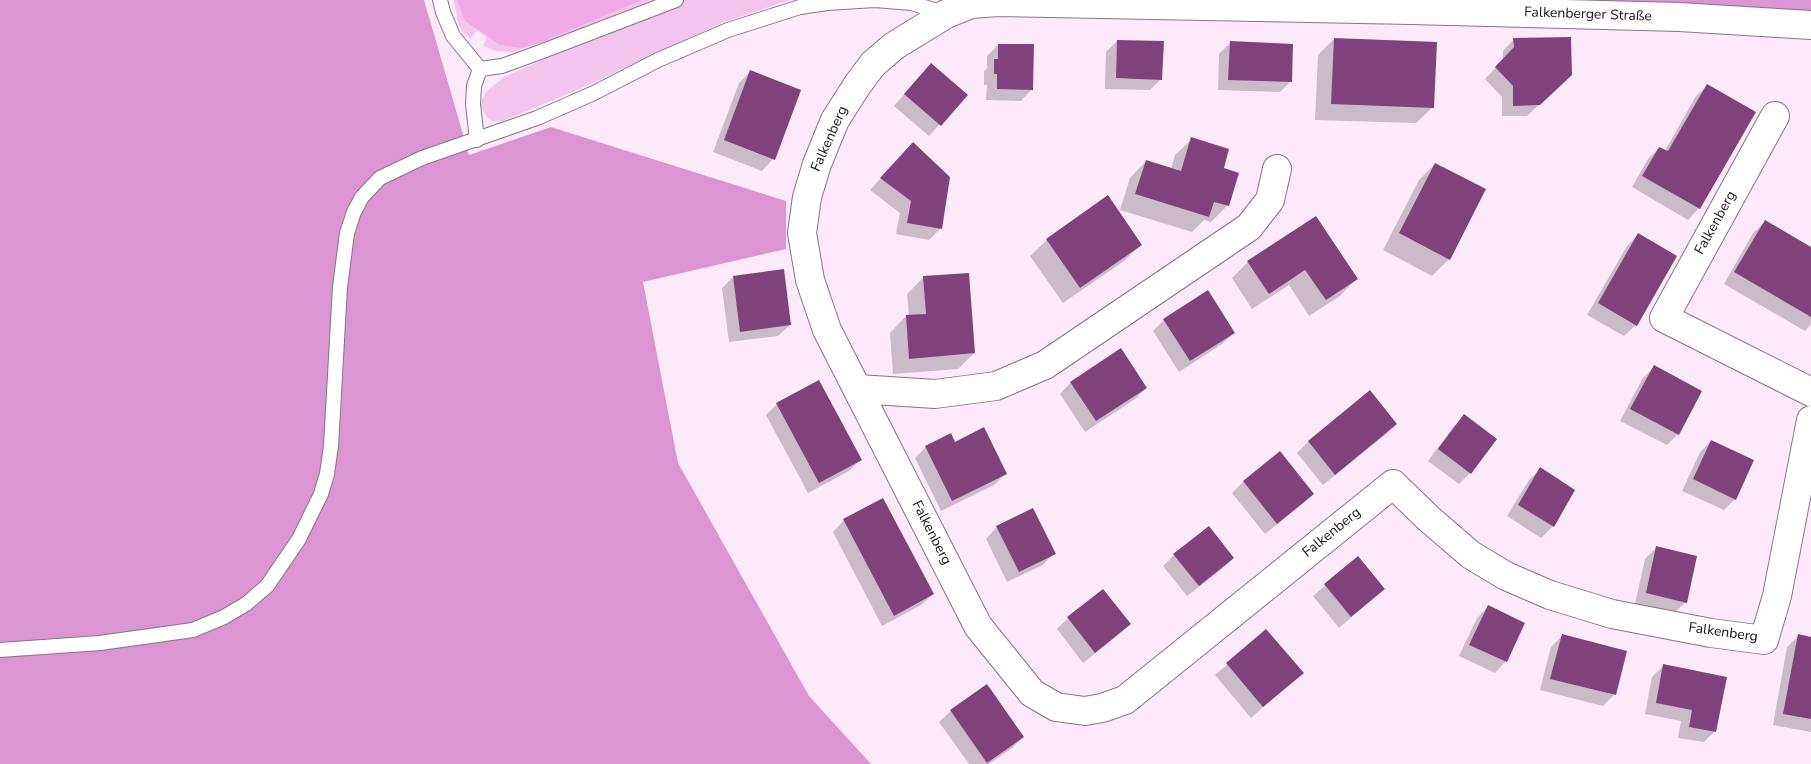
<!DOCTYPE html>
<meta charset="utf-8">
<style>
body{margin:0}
canvas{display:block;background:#fee9fa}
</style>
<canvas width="1811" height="764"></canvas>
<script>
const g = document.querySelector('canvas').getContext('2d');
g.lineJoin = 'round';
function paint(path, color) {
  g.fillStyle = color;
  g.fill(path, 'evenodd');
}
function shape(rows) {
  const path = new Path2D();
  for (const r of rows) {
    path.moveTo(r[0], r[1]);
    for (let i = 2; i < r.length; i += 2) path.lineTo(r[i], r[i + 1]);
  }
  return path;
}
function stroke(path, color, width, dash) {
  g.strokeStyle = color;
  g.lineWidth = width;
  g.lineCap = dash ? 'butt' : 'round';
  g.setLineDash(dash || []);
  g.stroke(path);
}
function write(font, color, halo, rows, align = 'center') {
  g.font = font + ' "Nunito Sans",sans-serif';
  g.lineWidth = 5;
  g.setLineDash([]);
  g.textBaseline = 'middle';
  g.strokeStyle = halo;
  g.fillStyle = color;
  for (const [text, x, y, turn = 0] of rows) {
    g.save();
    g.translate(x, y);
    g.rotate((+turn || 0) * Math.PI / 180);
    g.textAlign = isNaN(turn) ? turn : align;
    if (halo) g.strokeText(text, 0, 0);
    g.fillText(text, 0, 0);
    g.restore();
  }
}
const green = shape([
 [454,0,790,0,724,22,577,90,503,121,493,121,488,119,483,111,481,106,482,100,487,91,504,77,545,59,543,51,540,43,513,52,496,51,483,46,487,37,477,30,471,39,462,32,458,23]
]);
const forest = shape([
 [0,0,424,0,469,155,551,127,786,201,786,249,643,282,678,463,809,696,871,764,0,764],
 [1526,0,1811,0,1811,11]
]);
const water = shape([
 [457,0,642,0,540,43,520,48,500,45,465,21]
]);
const shadow = shape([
 [1334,39,1433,107,1416,123,1315,120,1318,55],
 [1514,39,1559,86,1527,116,1502,116,1502,97,1485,79,1503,60,1503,51],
 [1117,41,1161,79,1150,90,1105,89,1106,52],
 [1230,43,1291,81,1280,92,1218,90,1219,54],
 [998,45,1032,89,1021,101,986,100,987,85,984,85,984,72,987,68,987,56],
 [750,72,773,159,762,171,713,152,739,83],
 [920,76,966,95,929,136,894,106],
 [1708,85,1755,113,1699,208,1688,220,1632,187,1648,159,1659,148,1665,151,1696,96],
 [1192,139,1222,169,1237,174,1227,206,1211,222,1204,220,1192,232,1120,210,1130,178,1146,161,1171,169,1175,155],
 [902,155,948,178,940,229,929,240,896,234,900,213,870,190],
 [1435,164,1449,259,1432,276,1383,250,1419,180],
 [1316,217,1356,279,1340,296,1309,316,1289,285,1252,309,1232,278,1248,262],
 [1765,222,1811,248,1811,324,1805,331,1724,284,1753,233],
 [1638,235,1636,325,1624,336,1587,315,1627,246],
 [1047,240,1140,245,1124,261,1063,303,1030,256],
 [733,277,790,325,778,336,729,342,722,288],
 [924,277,974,353,958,369,893,374,890,333,906,316,909,316,907,294],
 [1164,320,1234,333,1222,344,1179,372,1153,331],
 [1654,367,1678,434,1667,445,1620,421,1643,378],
 [1071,382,1146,388,1135,399,1085,432,1060,394],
 [1370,392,1396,424,1385,435,1323,485,1297,453,1308,442],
 [777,404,860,460,849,471,808,493,766,415],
 [1465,416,1470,473,1459,484,1428,461,1453,427],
 [1711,441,1735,499,1724,510,1682,491,1700,452],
 [955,443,1005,474,994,485,941,511,915,458,926,447],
 [1280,453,1313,494,1301,505,1265,534,1232,493,1243,482],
 [1540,469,1574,490,1553,526,1541,538,1507,516,1529,480],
 [844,520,933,594,921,605,882,626,833,532],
 [997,527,1054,553,1043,565,1007,582,986,539],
 [1656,548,1686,602,1674,613,1635,604,1645,559],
 [1174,555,1233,558,1222,569,1187,596,1163,566],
 [1358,557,1384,589,1339,628,1313,596],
 [1488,607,1523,623,1506,661,1495,673,1459,656,1477,618],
 [1068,618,1129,624,1118,635,1083,663,1057,629],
 [1266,631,1302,673,1251,718,1215,675],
 [1562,636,1614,695,1603,706,1540,690,1551,647],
 [1798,636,1811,638,1811,732,1773,725,1787,647],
 [1664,665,1715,731,1704,742,1678,738,1681,721,1645,714,1652,677],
 [986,686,1023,737,1012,748,989,764,969,764,939,722,951,711]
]);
const building = shape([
 [1571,37,1572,75,1540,105,1513,106,1513,86,1495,67,1514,47,1513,38],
 [1334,38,1437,42,1434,108,1331,104],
 [1117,40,1164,41,1162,80,1116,78],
 [1230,41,1293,44,1292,82,1228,80],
 [998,44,1034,44,1033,90,997,89,997,74,994,74,994,59,998,59],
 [931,63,968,95,941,126,904,94],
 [750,70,801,90,775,160,724,140],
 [1707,84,1756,112,1700,209,1642,176,1659,147,1668,151],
 [1191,137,1229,149,1224,168,1239,173,1229,206,1214,202,1209,217,1135,194,1146,160,1181,171],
 [913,142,950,177,942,229,907,223,911,201,880,178],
 [1435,163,1486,189,1450,260,1399,233],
 [1108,195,1142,245,1080,288,1046,239],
 [1316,216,1358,279,1326,300,1305,270,1269,294,1247,261],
 [1765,220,1811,247,1811,317,1734,272],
 [1638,233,1677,256,1637,326,1598,303],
 [784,269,791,325,740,332,733,276],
 [969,273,975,353,909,359,906,315,926,314,923,276],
 [1208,290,1235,333,1190,361,1163,319],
 [1121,348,1147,388,1096,421,1070,382],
 [1654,365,1702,391,1679,435,1630,409],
 [819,380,862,460,819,483,776,403],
 [1370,390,1397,424,1335,475,1308,441],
 [1464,414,1497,439,1471,474,1438,449],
 [984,427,1007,474,952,501,925,446,951,433,955,442],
 [1711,440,1754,460,1736,500,1693,479],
 [1280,451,1314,494,1277,524,1243,481],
 [1540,467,1575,490,1554,527,1518,505],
 [883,498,934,594,894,616,843,519],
 [1033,508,1056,554,1019,572,996,526],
 [1209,526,1234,558,1199,586,1173,554],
 [1656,546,1697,556,1687,603,1646,593],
 [1358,556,1385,589,1351,617,1324,584],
 [1103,589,1131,624,1095,653,1067,617],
 [1488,605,1525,623,1507,662,1469,645],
 [1266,629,1304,673,1263,707,1226,663],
 [1562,634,1627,651,1616,695,1550,679],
 [1798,634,1811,637,1811,719,1783,714],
 [1663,664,1727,677,1716,732,1689,727,1692,710,1656,703],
 [987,684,1024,737,987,763,950,710]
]);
const service = shape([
 [440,0,443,12,453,36,480,69],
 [477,140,473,104,474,86,480,69,502,66,543,51,676,0],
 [0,650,100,643,193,630,224,617,246,604,267,586,299,539,321,494,327,474,331,446,340,287,347,233,354,212,362,197,380,178,422,158,537,118,594,93,658,60,728,30,800,7,827,3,875,0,912,3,946,14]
]);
const minor = shape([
 [1811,25,1679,17,1412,10,998,2,971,4,946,14,894,46,873,64,858,84,835,120,817,164,807,197,802,233,810,280,827,330,978,626,1032,693,1056,707,1085,711,1102,708,1125,700,1393,484,1428,518,1471,555,1506,576,1550,595,1612,614,1711,633,1764,640,1777,596,1811,420],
 [1775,116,1664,318,1811,392],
 [858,389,935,394,996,386,1045,365,1249,227,1270,200,1277,169]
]);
const streetNames = [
 ["Falkenberger Straße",1588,15,2],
 ["Falkenberg",830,139,-66],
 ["Falkenberg",1716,223,-61],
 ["Falkenberg",931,533,63],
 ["Falkenberg",1332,533,-39],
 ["Falkenberg",1723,633,8]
];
paint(green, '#f3c5ed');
paint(forest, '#da95d2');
paint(water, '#f0aae7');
paint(shadow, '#0003');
paint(building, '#80427a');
stroke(service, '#877585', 16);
stroke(minor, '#877585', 30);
stroke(service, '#fff', 14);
stroke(minor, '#fff', 28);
write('14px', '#171116', '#fff', streetNames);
</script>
